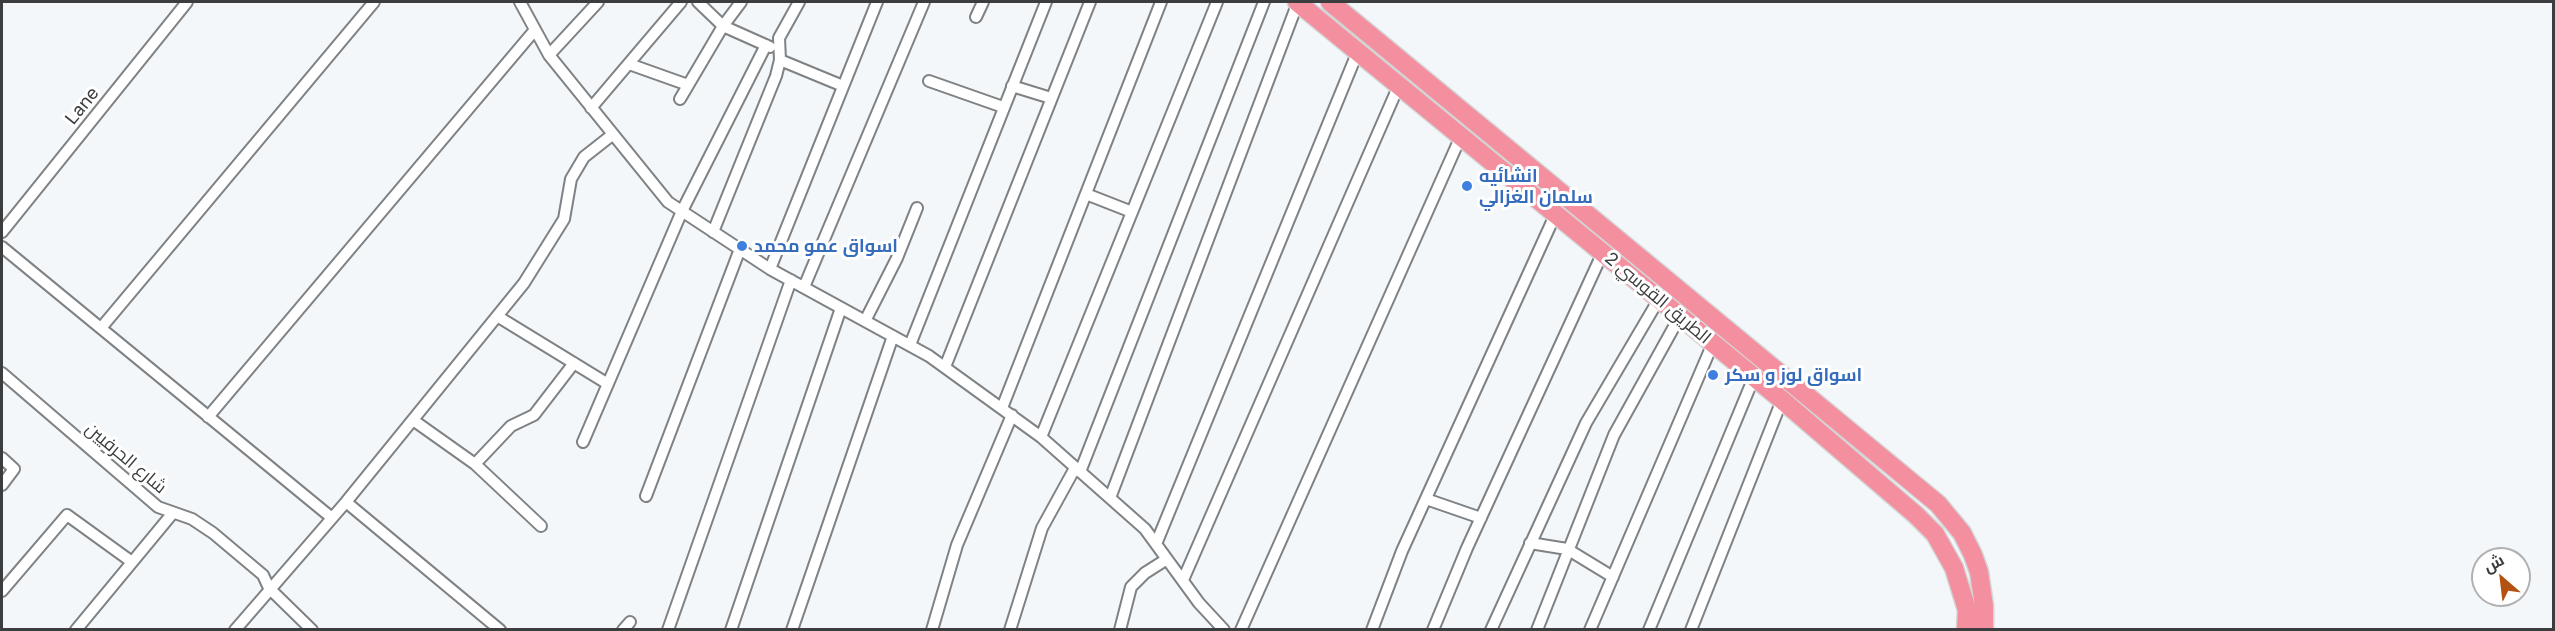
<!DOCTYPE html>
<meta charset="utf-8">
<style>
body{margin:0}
#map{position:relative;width:2555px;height:631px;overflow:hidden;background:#f4f7fa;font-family:"Golos Text",Cairo,sans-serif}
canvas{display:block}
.frame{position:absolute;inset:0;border:3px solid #3c3d3e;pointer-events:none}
.north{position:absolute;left:2471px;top:547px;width:60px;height:60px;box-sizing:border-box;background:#fff;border:2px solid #b1b1b2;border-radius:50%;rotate:332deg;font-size:16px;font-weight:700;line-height:24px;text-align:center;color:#3c3d3e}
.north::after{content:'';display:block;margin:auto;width:21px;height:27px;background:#b35211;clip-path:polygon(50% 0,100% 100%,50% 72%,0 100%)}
</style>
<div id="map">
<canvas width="2555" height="631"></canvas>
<div class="frame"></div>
<div class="north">ش</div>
</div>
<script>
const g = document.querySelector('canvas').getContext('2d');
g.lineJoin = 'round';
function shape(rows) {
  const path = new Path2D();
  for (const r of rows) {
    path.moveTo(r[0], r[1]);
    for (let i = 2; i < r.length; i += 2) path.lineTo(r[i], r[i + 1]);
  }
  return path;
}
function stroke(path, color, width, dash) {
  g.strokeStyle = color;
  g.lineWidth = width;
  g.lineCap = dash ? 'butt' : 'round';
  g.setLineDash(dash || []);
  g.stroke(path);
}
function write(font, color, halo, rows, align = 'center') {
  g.font = font + ' "Golos Text",Cairo,sans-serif';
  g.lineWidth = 6;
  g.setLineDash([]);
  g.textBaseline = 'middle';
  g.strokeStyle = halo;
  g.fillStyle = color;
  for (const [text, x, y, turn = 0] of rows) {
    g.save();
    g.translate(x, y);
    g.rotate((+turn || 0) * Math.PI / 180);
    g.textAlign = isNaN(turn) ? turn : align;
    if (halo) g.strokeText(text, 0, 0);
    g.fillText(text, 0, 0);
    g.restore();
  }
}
const minor = shape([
 [520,2,549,55,668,202,770,269,929,356,1041,437,1145,529,1199,603,1224,630],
 [698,2,723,26,770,47],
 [976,17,983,2],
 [549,55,598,2],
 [780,60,843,86],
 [629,64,688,85],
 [929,81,1003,107],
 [1012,86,1051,98],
 [680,99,723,26,741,2],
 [591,108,681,2],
 [1086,194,1132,212],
 [2,232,187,2],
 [713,232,776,76,780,60,779,38,799,2],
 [2,247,332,518],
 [770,269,877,2],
 [804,287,924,2],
 [497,316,608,384],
 [865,321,897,258,917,208],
 [101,328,374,2],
 [910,345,1046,2],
 [945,367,1090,2],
 [2,373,158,507,192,519,213,533,263,575,269,588,312,630],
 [1002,408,1161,2],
 [208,417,534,31],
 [413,420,475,464,541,526],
 [1041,437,1217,2],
 [583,442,682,211,766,45],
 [2,458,14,469,2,485],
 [475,464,511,426,534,415,574,363],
 [1080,472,1264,2],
 [646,496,740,249],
 [1110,498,1298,2],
 [1426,499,1481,518],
 [346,502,500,630],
 [1530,543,1567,549,1613,577],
 [1156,544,1358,51],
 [1183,580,1399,85],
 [2,591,67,515,132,562],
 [76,630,172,514],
 [235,630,346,502,524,283,564,219,571,179,584,157,612,135],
 [623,630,630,622],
 [668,630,791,280],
 [731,630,841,308],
 [792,630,893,336],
 [932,630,957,545,1012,415],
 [1010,630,1042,528,1075,468],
 [1120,630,1131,587,1145,573,1167,559],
 [1241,630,1461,136],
 [1372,630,1402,551,1556,213],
 [1433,630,1467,548,1603,252],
 [1491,630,1586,423,1659,299],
 [1537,630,1614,435,1680,316],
 [1590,630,1713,343],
 [1649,630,1754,377],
 [1691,630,1782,400]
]);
const trunk = shape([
 [1297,2,1782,400,1916,515,1935,534,1954,568,1967,610,1966,630],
 [1330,2,1938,504,1962,533,1973,555,1979,572,1984,606,1984,630]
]);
const markers = [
 [1467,186,6,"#3f7fe0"],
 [742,246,6,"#3f7fe0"],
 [1713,375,6,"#3f7fe0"]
];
const streetNames = [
 ["Lane",82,106,-51],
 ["الطريق القوسي 2",1658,298,40],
 ["شارع الحرفيين",126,458,40]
];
const shopNames = [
 ["انشائيه",1479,176],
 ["سلمان الغزالي",1479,197],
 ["اسواق عمو محمد",754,246],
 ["اسواق لوز و سكر",1725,375]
];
stroke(minor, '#7f8284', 14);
stroke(trunk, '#d4d4d5', 21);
stroke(minor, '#fff', 10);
stroke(trunk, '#f48f9f', 18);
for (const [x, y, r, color] of markers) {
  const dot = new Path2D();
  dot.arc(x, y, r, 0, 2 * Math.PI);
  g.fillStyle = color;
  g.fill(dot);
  stroke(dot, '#fff', 2);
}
write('18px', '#3c3d3e', '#fff', streetNames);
write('bold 18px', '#366cbe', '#fff', shopNames, 'left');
</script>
